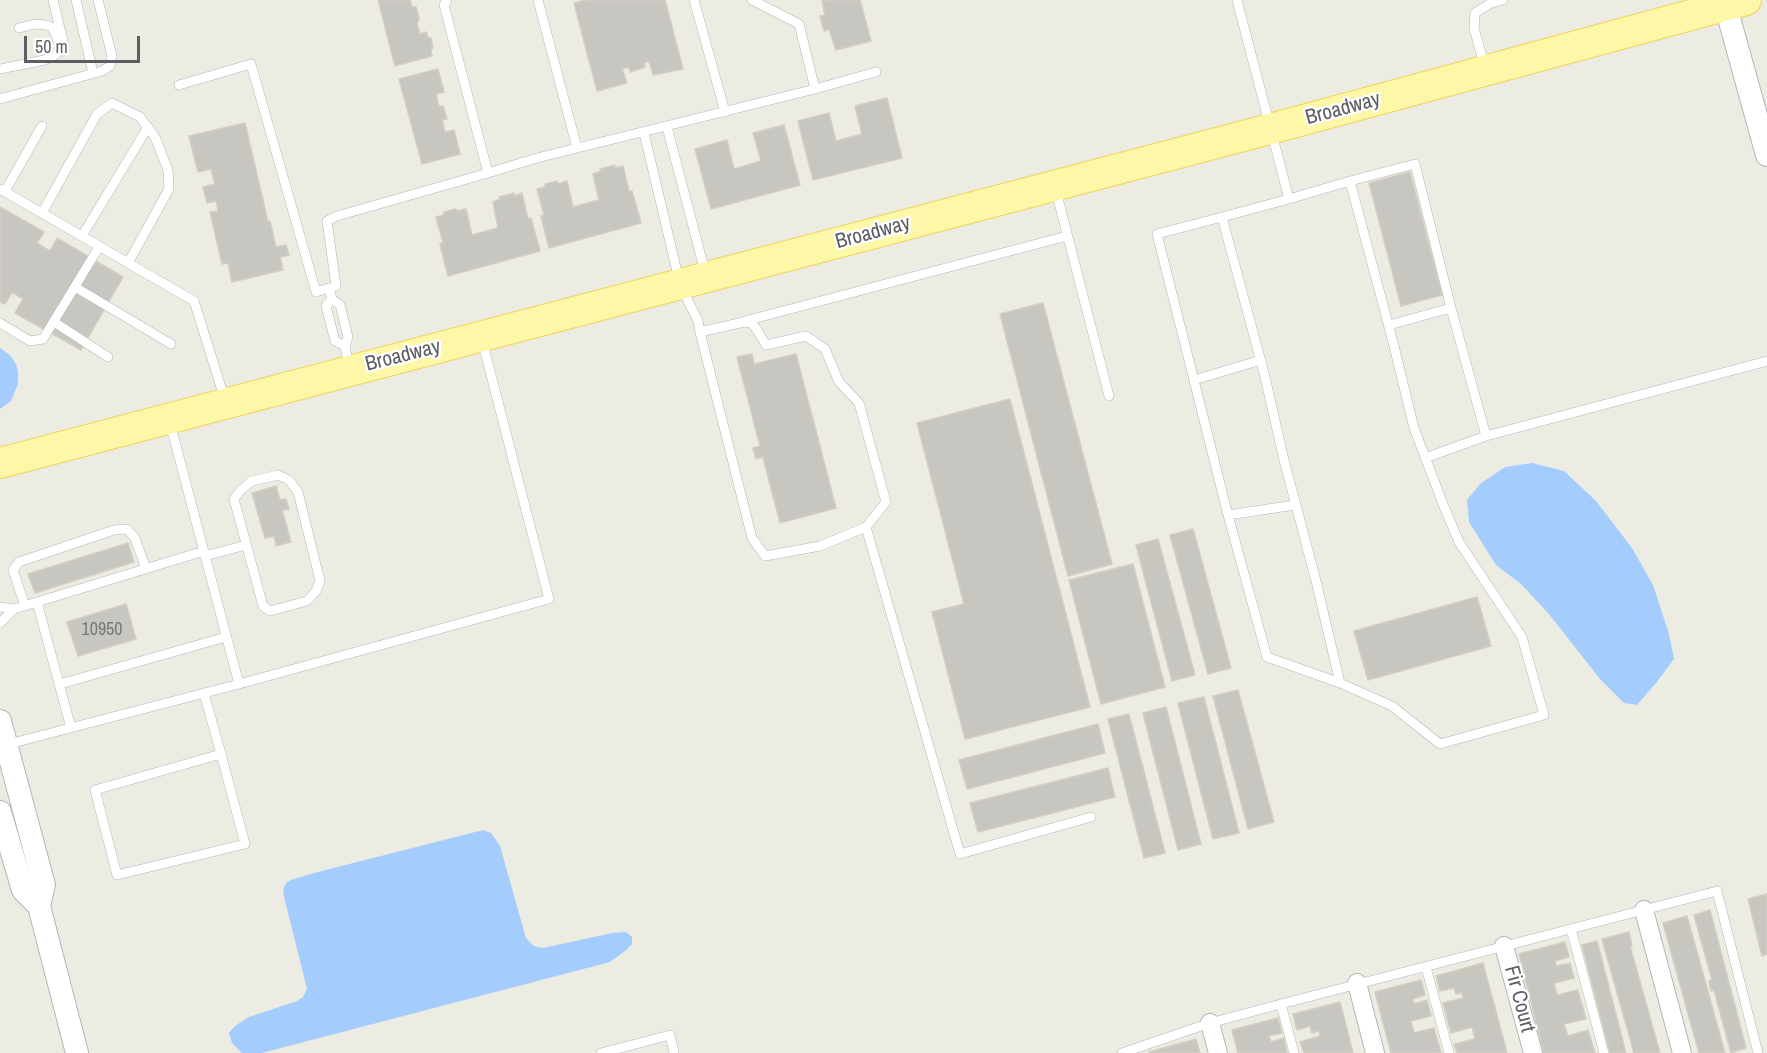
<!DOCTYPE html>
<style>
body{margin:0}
#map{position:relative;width:1767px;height:1053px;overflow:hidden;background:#edece3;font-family:"Archivo Narrow",sans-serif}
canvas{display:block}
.scale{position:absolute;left:24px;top:36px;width:116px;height:27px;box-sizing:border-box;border:3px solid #5b5e63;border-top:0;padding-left:8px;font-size:18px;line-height:21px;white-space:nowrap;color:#5b5e63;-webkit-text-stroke:4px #fff;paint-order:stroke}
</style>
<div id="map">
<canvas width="1767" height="1053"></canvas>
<div class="scale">50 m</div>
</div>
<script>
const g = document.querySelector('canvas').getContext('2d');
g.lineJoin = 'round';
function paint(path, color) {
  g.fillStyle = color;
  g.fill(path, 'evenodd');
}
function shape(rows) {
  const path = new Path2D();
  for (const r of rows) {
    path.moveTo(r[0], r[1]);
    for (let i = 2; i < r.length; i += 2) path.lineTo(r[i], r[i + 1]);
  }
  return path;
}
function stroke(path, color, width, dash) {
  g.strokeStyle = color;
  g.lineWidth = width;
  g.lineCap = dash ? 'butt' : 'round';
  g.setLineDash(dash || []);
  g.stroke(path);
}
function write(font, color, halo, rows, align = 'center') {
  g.font = font + ' "Archivo Narrow",sans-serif';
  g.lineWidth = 4.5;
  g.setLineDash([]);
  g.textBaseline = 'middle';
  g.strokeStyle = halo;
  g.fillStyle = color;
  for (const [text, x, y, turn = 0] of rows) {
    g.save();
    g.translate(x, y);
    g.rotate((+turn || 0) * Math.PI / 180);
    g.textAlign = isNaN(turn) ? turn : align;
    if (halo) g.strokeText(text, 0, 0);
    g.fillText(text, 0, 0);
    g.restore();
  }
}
const water = shape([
 [0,348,10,355,16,364,18,372,18,384,11,401,0,409],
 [1532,463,1564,471,1596,501,1632,548,1653,585,1669,634,1674,659,1656,683,1637,705,1624,703,1600,679,1548,613,1521,584,1496,565,1469,522,1467,500,1480,484,1505,467],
 [483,830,491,833,500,846,526,938,534,946,543,948,612,933,626,932,632,937,632,944,625,951,610,962,262,1053,242,1053,232,1043,229,1033,235,1026,249,1017,297,1001,303,997,307,989,284,897,283,890,286,883,291,880,314,873]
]);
const building = shape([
 [378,0,410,0,412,7,416,7,419,19,417,23,420,34,426,32,428,37,431,38,433,48,431,49,432,56,395,66,378,0],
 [586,0,665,0,683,69,653,75,649,61,644,63,645,67,630,72,629,67,622,69,627,83,597,91,574,3,586,0],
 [822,0,860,0,871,41,836,50,829,29,824,31,820,16,825,15,822,0],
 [438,69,444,92,436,94,439,107,443,106,447,119,442,120,445,132,454,130,460,154,422,164,399,79,438,69],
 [887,98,902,158,813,180,798,121,829,113,836,141,862,134,855,106,887,98],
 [245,123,268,222,270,221,276,247,286,245,289,255,280,257,283,270,232,282,228,263,222,264,210,212,218,211,216,201,207,203,203,187,215,184,211,169,198,172,189,136,245,123],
 [784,125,800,185,711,209,695,149,727,140,734,169,761,161,753,133,784,125],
 [615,165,615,168,623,166,629,191,632,191,641,223,549,248,541,216,544,215,537,189,545,187,545,184,557,181,558,184,567,181,573,207,599,200,593,174,601,171,600,169,615,165],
 [1410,172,1442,295,1401,306,1369,183,1410,172],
 [514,193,514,196,522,193,528,219,531,218,540,251,448,276,440,244,443,243,436,217,444,215,444,212,456,209,457,211,466,209,472,235,498,228,493,202,500,199,499,197,514,193],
 [0,207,44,232,37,243,50,251,57,238,123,277,81,350,15,313,23,299,12,292,5,304,0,302,0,207],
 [1043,303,1112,564,1068,576,1000,314,1043,303],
 [752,354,754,364,796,354,836,508,780,523,763,457,756,459,753,448,760,446,737,357,752,354],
 [1010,399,1090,707,965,739,932,612,964,604,917,423,1010,399],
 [276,486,280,500,286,499,289,509,282,510,291,542,276,546,274,536,265,538,252,493,276,486],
 [1193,529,1231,668,1208,674,1170,535,1193,529],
 [1158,539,1195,675,1172,681,1136,545,1158,539],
 [128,543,134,562,35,593,28,574,128,543],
 [1133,564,1165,687,1101,704,1069,580,1133,564],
 [1477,597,1491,646,1368,680,1354,631,1477,597],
 [126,604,136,639,78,656,67,622,126,604],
 [1238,690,1274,822,1248,829,1213,696,1238,690],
 [1204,697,1239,833,1213,839,1178,703,1204,697],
 [1166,707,1201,844,1178,850,1143,713,1166,707],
 [1129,714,1165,853,1144,858,1108,719,1129,714],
 [1098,724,1105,753,967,789,959,760,1098,724],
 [1108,768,1115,797,978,832,970,803,1108,768],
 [1767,894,1767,954,1762,956,1748,899,1767,894],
 [1710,910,1746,1048,1731,1053,1714,990,1711,991,1709,981,1712,980,1694,915,1710,910],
 [1687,916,1725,1053,1699,1053,1663,923,1687,916],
 [1629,932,1632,946,1630,946,1660,1053,1634,1053,1602,939,1629,932],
 [1597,941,1626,1053,1610,1053,1582,945,1597,941],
 [1565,942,1569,957,1555,961,1556,966,1570,963,1574,978,1554,983,1557,995,1578,990,1586,1019,1564,1024,1568,1036,1588,1030,1595,1053,1544,1053,1519,954,1565,942],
 [1483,963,1507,1053,1457,1053,1454,1044,1475,1039,1472,1027,1451,1033,1443,1003,1463,998,1462,993,1456,994,1454,988,1440,991,1436,976,1483,963],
 [1421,980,1425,995,1413,999,1414,1004,1427,1000,1431,1016,1411,1021,1414,1033,1434,1028,1441,1053,1391,1053,1375,992,1421,980],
 [1340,1002,1353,1053,1304,1053,1300,1042,1320,1036,1319,1031,1312,1033,1310,1026,1297,1030,1293,1014,1340,1002],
 [1278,1018,1282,1033,1269,1036,1271,1042,1284,1038,1287,1053,1238,1053,1232,1030,1278,1018],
 [1196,1039,1200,1053,1150,1053,1149,1052,1196,1039]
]);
const service = shape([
 [76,0,93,73],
 [447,0,444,5,488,173,537,158,815,89,799,24,752,0],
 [538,0,577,148],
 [694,0,725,112],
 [1237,0,1289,199,1222,217,1265,377,1284,460,1316,581,1340,683,1392,706,1440,744,1544,715,1522,637,1459,542,1443,504,1414,428,1394,346,1350,181,1289,199],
 [19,28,35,24,46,25,52,27,57,38,63,41],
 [1485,68,1474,28,1475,13,1491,3,1503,0],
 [0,69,44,60,52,57,59,52,63,41,53,0],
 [179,85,251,64,316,292,329,288,332,299,340,305,348,337,345,346,349,366],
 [815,89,876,72],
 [0,99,102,71,110,66,112,56,98,0],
 [667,127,705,272],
 [644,133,680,284,698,321,700,332,752,538,765,556,820,546,866,527,886,502,859,403,839,382,825,349,806,336,766,345,755,327,751,323,744,322,700,332],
 [1350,181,1415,164,1451,308,1389,325],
 [0,189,194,301,225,400],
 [5,191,42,126],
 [1056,191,1109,396],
 [42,213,97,114,112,103,140,117,155,137,168,170,169,189,128,263],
 [1222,217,1157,234,1228,515,1267,657,1340,683],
 [82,236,148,127],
 [75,287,171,344],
 [329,288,336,286,327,221,337,216,488,173],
 [332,299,326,306,335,341,345,346],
 [1451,308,1486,436],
 [745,321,1067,236],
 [54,322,108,357],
 [0,323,30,341,43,339,99,247],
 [1194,380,1261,360],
 [1425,458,1486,436,1767,361],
 [278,475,289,480,298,492,320,581,316,591,307,601,270,611,263,606,234,499,241,490,252,481,278,475],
 [1228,515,1295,505],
 [866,527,960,854,1091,817],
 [205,556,246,545],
 [37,602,204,551],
 [25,606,13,570,19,562,114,530,127,529,135,538,146,569],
 [0,607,14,609,37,602,71,728],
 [0,623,14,609],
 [60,684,226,637],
 [239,684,549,599,482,340],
 [204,693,221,754,245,844,117,875,95,790,221,754],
 [5,745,239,684,170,423],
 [1571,929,1604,1053],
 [1426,967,1449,1053],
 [1281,1004,1294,1053],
 [601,1053,670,1035,674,1053],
 [1122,1053,1210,1023,1281,1004,1717,891,1758,1053]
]);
const minor = shape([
 [1644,910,1682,1053],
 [1504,946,1533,1053],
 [1357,983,1375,1053],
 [1210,1023,1218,1053]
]);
const tertiary = shape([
 [1724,0,1767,155],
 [0,721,44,885,39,906,77,1053],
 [0,812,23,890,39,906]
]);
const primary = shape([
 [0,463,1270,129,1746,0]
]);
const numberNames = [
 ["10950",102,630]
];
const streetNames = [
 ["Broadway",1343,109,-15],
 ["Broadway",873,233,-15],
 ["Broadway",403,356,-14],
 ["Fir Court",1519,999,75]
];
paint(water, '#a4cdfd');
paint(building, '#c8c6c0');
stroke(building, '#d2cec1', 1.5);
stroke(service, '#b3b5ba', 10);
stroke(minor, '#b3b5ba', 20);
stroke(tertiary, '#b3b5ba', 24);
stroke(primary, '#eed35c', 32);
stroke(service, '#fff', 9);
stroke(minor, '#fff', 18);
stroke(tertiary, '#fff', 22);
stroke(primary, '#fdf7a8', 30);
write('18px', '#76787a', null, numberNames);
write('21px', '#5b5e63', '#fff', streetNames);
</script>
